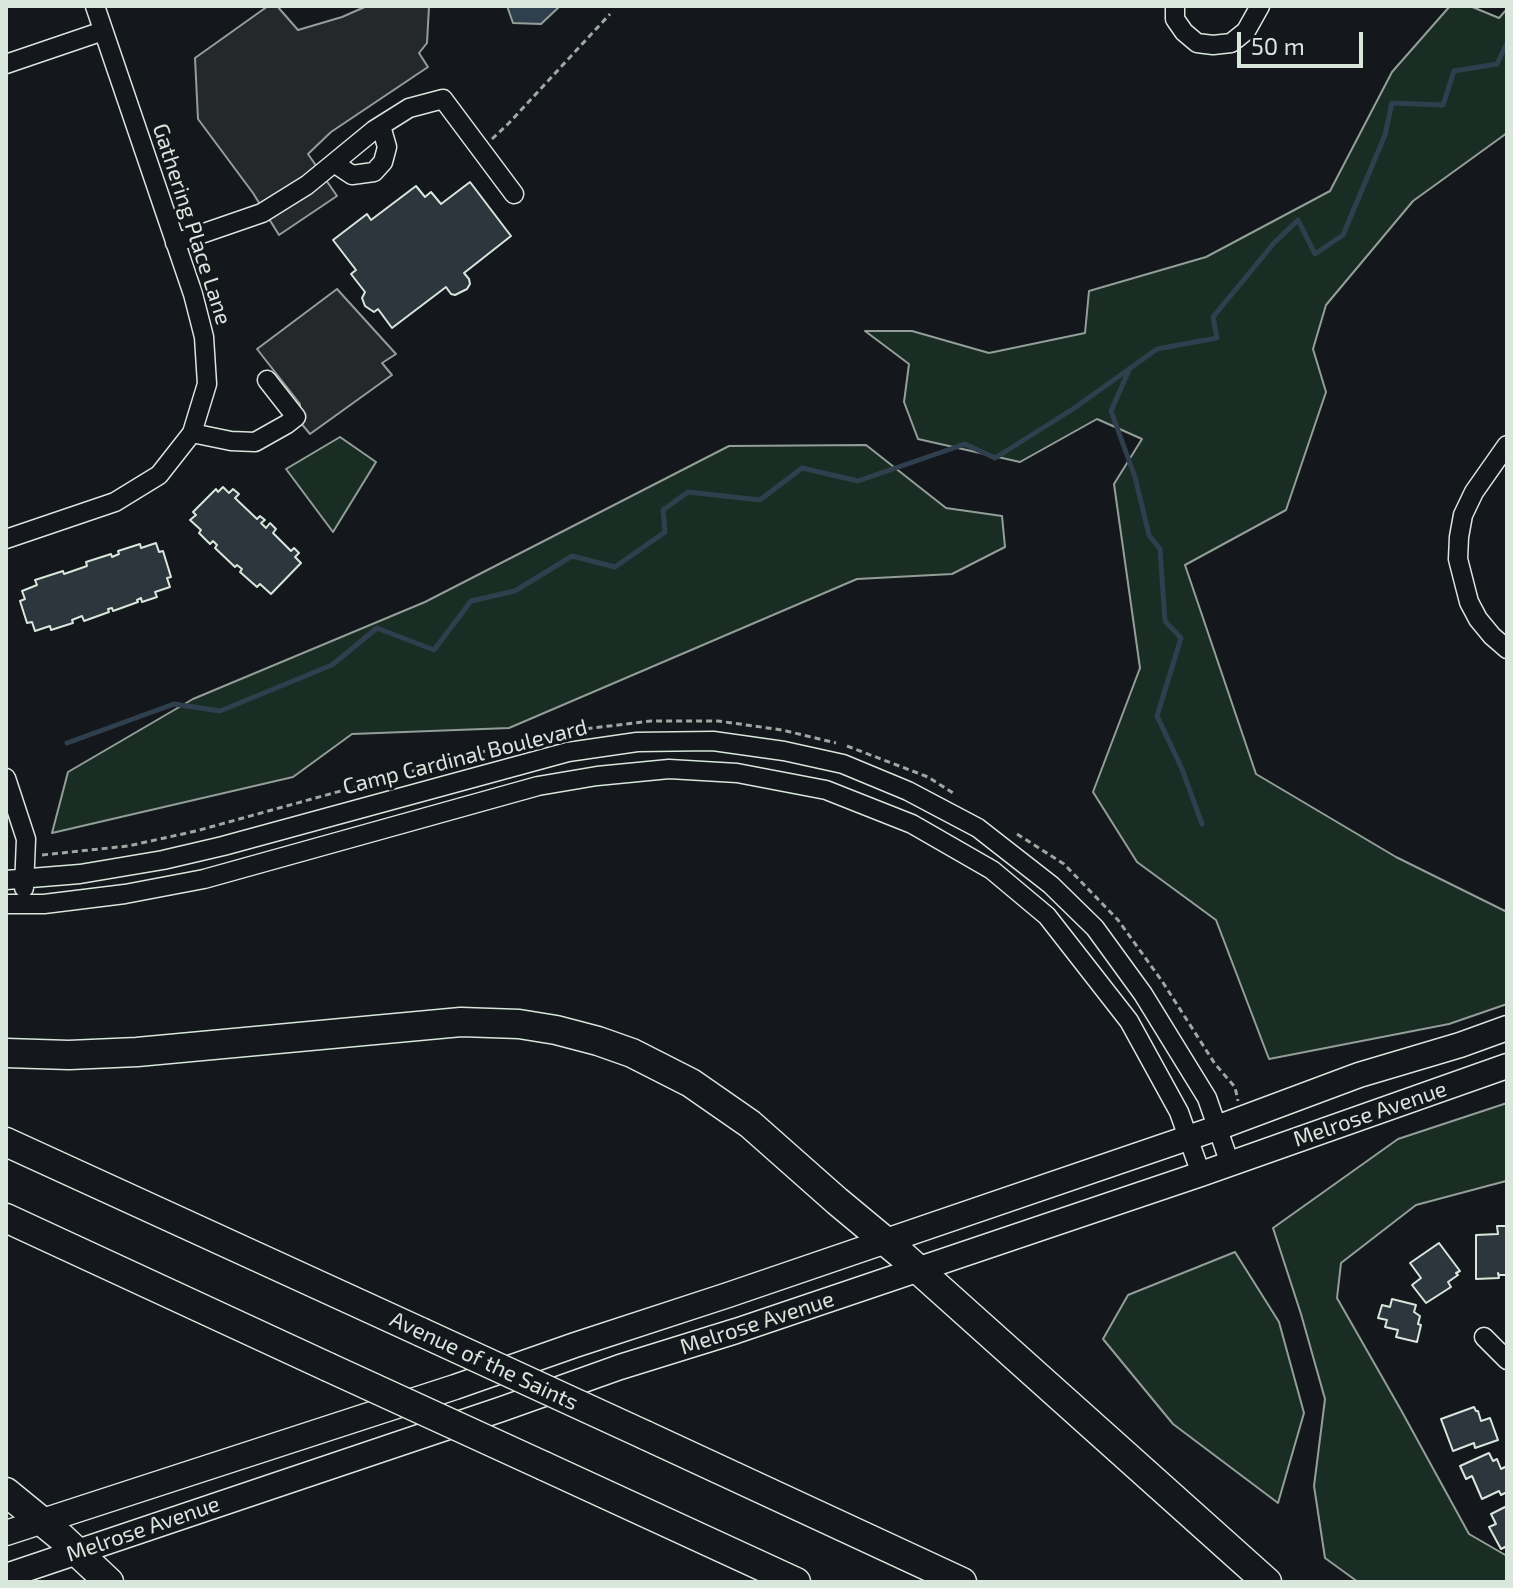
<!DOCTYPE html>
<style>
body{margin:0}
#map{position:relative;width:1513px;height:1588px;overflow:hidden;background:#14181c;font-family:"Exo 2",sans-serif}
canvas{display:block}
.frame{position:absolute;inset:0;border:8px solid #d8e6dc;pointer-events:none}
.scale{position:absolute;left:1237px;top:32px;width:126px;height:36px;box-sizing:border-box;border:4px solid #d8e6dc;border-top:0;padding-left:10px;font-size:24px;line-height:28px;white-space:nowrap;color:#d8e6dc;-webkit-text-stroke:6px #14181c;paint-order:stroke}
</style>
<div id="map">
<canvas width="1513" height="1588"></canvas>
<div class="frame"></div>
<div class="scale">50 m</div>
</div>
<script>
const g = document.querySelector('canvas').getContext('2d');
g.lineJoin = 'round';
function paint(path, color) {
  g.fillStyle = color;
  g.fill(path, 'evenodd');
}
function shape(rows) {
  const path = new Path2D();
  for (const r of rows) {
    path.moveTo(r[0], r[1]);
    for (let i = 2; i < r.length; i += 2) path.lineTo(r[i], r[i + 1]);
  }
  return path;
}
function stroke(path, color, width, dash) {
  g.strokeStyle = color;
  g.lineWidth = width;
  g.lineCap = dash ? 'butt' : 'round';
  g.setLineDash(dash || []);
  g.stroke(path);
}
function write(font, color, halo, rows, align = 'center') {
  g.font = font + ' "Exo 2",sans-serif';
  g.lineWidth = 6;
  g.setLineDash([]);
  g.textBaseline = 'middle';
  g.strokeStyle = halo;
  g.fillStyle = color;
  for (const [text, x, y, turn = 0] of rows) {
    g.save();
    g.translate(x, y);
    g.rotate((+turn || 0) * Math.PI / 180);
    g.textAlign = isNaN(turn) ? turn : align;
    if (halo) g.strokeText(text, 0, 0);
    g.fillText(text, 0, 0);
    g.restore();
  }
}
const green = shape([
 [1450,6,1470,6,1499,18,1507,9,1507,133,1413,201,1326,305,1313,349,1326,392,1286,510,1185,565,1256,774,1396,857,1507,912,1507,1004,1449,1024,1269,1059,1216,920,1137,862,1093,792,1140,668,1114,484,1142,439,1097,419,1020,462,918,439,904,402,909,364,865,331,912,331,989,353,1085,333,1089,291,1206,257,1330,191,1392,72,1450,6],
 [340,437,376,462,333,532,286,469,340,437],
 [729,446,866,445,946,508,1002,516,1005,547,952,574,857,579,509,728,352,734,293,777,52,833,68,772,193,699,425,602,729,446],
 [1507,1103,1507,1185,1506,1181,1416,1205,1341,1263,1337,1298,1401,1410,1469,1534,1507,1556,1507,1582,1358,1582,1325,1558,1314,1486,1325,1399,1301,1314,1273,1228,1398,1139,1507,1103],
 [1235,1252,1279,1322,1304,1413,1278,1503,1173,1424,1103,1339,1128,1295,1235,1252]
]);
const parking = shape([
 [268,6,277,6,298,30,342,17,367,6,429,6,427,43,419,53,428,67,331,132,308,154,337,196,279,235,253,193,198,119,195,58,268,6],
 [337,289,396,354,382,363,392,375,310,434,300,422,300,404,257,349,337,289]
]);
const water = shape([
 [507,6,560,6,541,24,513,23,507,6]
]);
const stream = shape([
 [1129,370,1111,411,1135,477,1149,535,1160,549,1165,621,1181,638,1157,716,1182,769,1202,824],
 [67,743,174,704,220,711,332,665,377,628,434,650,471,601,515,591,572,556,615,567,665,532,663,510,688,492,760,500,802,468,858,481,965,444,995,458,1073,409,1157,349,1217,338,1213,317,1274,243,1298,220,1315,254,1343,235,1385,135,1392,103,1443,105,1454,71,1497,64,1507,43]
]);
const building = shape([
 [470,182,511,236,464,273,469,279,470,284,467,289,455,295,451,294,446,287,392,328,378,309,374,312,365,306,362,298,365,292,351,274,356,270,333,240,367,214,371,220,416,186,425,197,431,192,441,204,470,182],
 [223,487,229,493,233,489,239,494,235,498,257,519,260,516,265,520,261,523,266,528,270,523,276,529,273,533,291,551,294,548,299,553,295,557,301,563,271,594,260,584,257,587,240,572,242,569,237,565,235,567,215,548,217,545,213,541,210,544,199,533,201,530,190,520,196,515,193,512,216,489,218,492,223,487],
 [156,543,159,552,163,551,171,577,167,578,170,587,155,592,157,597,142,602,141,598,137,600,138,602,113,611,112,608,108,609,109,612,84,621,82,616,72,620,73,623,51,630,50,626,35,631,32,622,27,623,20,601,25,599,22,591,37,585,35,580,63,571,64,574,87,566,86,562,111,554,112,557,119,554,118,551,140,544,141,548,156,543],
 [1497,1226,1507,1226,1507,1275,1499,1275,1498,1273,1499,1278,1476,1279,1476,1235,1498,1234,1497,1226],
 [1439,1243,1460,1271,1456,1273,1458,1275,1448,1282,1451,1287,1426,1303,1412,1285,1421,1278,1410,1263,1439,1243],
 [1392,1299,1416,1305,1414,1312,1420,1316,1418,1324,1421,1325,1417,1342,1396,1337,1398,1330,1385,1327,1387,1320,1378,1318,1382,1305,1390,1307,1392,1299],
 [1474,1407,1476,1411,1478,1411,1481,1421,1490,1418,1498,1440,1475,1448,1474,1443,1453,1451,1441,1419,1474,1407],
 [1489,1453,1493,1461,1497,1459,1501,1469,1507,1466,1507,1492,1501,1495,1499,1491,1482,1499,1472,1476,1466,1479,1460,1466,1489,1453],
 [1507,1506,1507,1546,1501,1549,1489,1527,1496,1524,1491,1514,1507,1506]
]);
const path = shape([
 [492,139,509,123,610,14],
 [847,746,928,777,953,793],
 [1017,834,1064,864,1118,920,1162,981,1215,1064,1235,1087,1238,1101],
 [42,855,128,846,196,831,500,747,576,730,651,721,718,721,782,730,836,743]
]);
const minor = shape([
 [1175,6,1175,19,1184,32,1197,43,1213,45,1231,43,1246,31,1260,6],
 [6,64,103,31],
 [334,163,352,175,374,172,383,162,387,147,381,126],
 [175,243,262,213,307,185,374,130,409,108,443,99,514,194],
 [192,433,231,441,255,442,287,424,296,417,267,380],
 [1507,445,1474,492,1463,515,1459,537,1458,559,1469,602,1478,619,1492,636,1507,649],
 [6,539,115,502,159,475,192,433,207,384,204,337,193,294,95,6],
 [6,778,26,839,24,888],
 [6,880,80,874,163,860,223,846,568,752,637,742,713,741,784,751,843,764,908,791,978,828,1051,885,1095,928,1143,994,1207,1098,1230,1164],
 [6,904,44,904,125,894,204,879,538,786,597,776,669,769,737,773,826,790,912,824,992,870,1047,916,1129,1021,1179,1112,1201,1174],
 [1484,1337,1507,1360]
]);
const major = shape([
 [6,1533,455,1387,575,1345,728,1295,1217,1128,1359,1075,1460,1045,1507,1028],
 [6,1576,502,1409,620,1367,736,1331,1201,1174,1507,1066]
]);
const highway = shape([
 [6,1053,69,1055,137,1052,461,1022,519,1024,556,1030,598,1041,632,1053,691,1083,750,1124,837,1201,902,1255,1267,1582],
 [6,1142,421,1332],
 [6,1218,328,1367],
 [645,1435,962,1582],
 [544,1466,796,1582],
 [6,1492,61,1537,109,1582]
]);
const highwayBridge = shape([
 [421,1332,645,1435],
 [328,1367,544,1466]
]);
const streetNames = [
 ["Gathering Place Lane",192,224,72],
 ["Camp Cardinal Boulevard",465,757,-14],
 ["Melrose Avenue",1370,1114,-19],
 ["Melrose Avenue",757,1323,-18],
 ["Avenue of the Saints",484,1361,25],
 ["Melrose Avenue",143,1529,-19]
];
paint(green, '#1a2d24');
stroke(green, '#939e99', 2);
paint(parking, '#24282b');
stroke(parking, '#939e99', 2);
paint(water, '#2f3f4d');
stroke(water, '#939e99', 2);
stroke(stream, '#2f3f4d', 5);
paint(building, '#2c363c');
stroke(building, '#d8e6dc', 2);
stroke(minor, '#d8e6dc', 21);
stroke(major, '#d8e6dc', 27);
stroke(highway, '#d8e6dc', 31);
stroke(path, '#9da8a2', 3, [6, 4]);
stroke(minor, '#14181c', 18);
stroke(major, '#14181c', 24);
stroke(highway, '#14181c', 28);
stroke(highwayBridge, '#d8e6dc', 31, []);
stroke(highwayBridge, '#14181c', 28);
write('22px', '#d8e6dc', '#14181c', streetNames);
</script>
